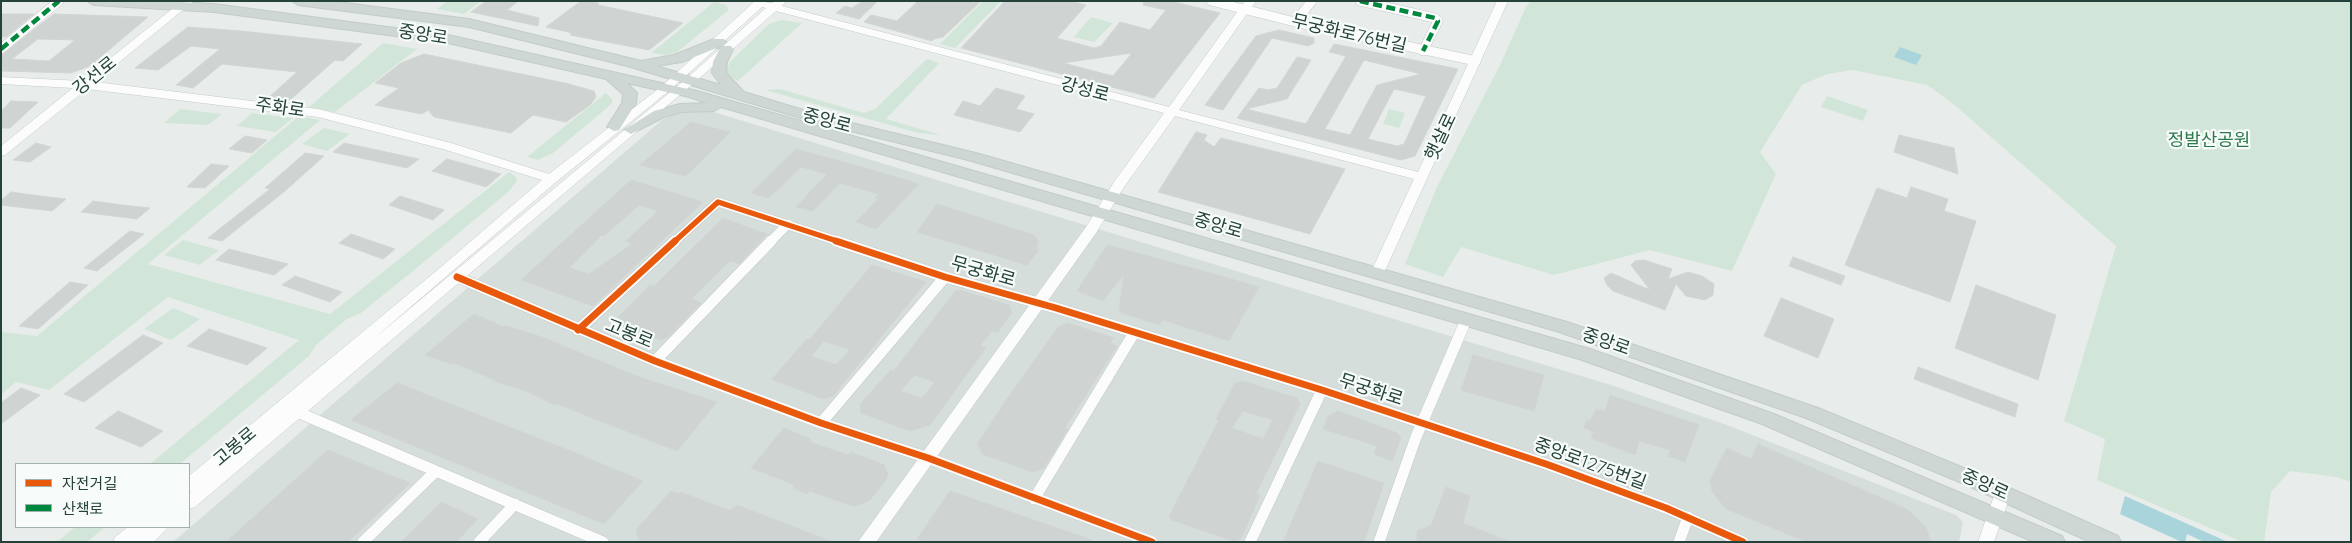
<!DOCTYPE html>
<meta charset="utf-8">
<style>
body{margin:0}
#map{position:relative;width:2352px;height:543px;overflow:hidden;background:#e8edeb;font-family:Quicksand,"Noto Sans KR",sans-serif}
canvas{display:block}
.frame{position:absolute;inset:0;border:2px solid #24423a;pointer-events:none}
.legend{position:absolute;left:15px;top:463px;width:175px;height:65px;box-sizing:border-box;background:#f7fbf9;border:1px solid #a3b1ad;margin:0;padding:6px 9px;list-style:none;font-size:15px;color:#24423a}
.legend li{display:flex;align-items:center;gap:10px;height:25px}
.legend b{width:25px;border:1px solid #a3b1ad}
</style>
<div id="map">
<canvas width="2352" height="543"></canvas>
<div class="frame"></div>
<ul class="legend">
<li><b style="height:6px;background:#e8590c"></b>자전거길</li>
<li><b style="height:6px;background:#00873e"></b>산책로</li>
</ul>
</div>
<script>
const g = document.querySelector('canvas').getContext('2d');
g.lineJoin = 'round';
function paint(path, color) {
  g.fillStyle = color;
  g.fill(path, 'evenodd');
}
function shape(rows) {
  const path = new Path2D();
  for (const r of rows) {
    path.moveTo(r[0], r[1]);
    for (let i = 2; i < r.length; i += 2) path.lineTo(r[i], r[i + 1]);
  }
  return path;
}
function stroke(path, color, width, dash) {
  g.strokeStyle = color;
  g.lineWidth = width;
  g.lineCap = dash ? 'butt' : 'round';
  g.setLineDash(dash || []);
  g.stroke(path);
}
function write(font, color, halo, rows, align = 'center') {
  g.font = font + ' Quicksand,"Noto Sans KR",sans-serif';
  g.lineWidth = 4.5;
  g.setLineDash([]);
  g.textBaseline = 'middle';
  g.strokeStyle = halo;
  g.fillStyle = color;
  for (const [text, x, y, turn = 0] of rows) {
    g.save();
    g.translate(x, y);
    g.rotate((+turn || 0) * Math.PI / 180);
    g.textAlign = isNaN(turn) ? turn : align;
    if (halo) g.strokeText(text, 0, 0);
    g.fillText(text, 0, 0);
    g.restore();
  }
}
const built = shape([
 [680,110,707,110,1611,385,1727,425,1956,515,1963,522,1959,542,173,542,662,120]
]);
const green = shape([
 [447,1,481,1,464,14,437,9],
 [983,1,1001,1,955,48,940,44],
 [1531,1,2351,1,2351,482,2336,477,2290,471,2271,492,2264,542,2243,542,2097,480,2105,439,2064,421,2116,246,1951,102,1927,85,1853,70,1827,74,1802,85,1760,152,1776,174,1732,271,1650,250,1554,275,1461,247,1443,277,1405,264,1437,187,1500,65,1526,7],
 [714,2,726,5,729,10,676,53,665,55,651,53],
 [1091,17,1113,23,1094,42,1074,37],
 [782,20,802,23,738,81,727,75,726,71,730,62,769,24],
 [383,43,417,49,335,112,309,107],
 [927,59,939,63,886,119,941,135,918,133,765,90,780,89,864,113,875,109],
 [606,93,612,99,612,103,608,107,553,153,538,160,527,157],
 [1827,96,1868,110,1863,121,1821,107],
 [180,109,222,114,208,125,164,123],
 [1389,109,1405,113,1399,128,1383,124],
 [252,113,293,118,276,132,237,126],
 [299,116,320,120,148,264,330,314,509,172,515,176,517,181,508,192,419,266,361,313,347,319,331,332,316,345,309,356,180,464,150,464,299,340,168,297,49,390,16,382,1,395,1,332,37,336],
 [324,128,350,134,327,151,302,144],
 [183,240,219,250,200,265,164,255],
 [173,308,200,319,171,340,144,329],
 [75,527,105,527,87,542,57,542]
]);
const water = shape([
 [1900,47,1922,55,1916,65,1894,57],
 [2125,496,2228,542,2204,542,2187,534,2185,542,2182,542,2120,514]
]);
const building = shape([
 [486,1,518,1,507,10,539,18,538,26,471,12,486,1],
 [581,1,599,1,596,3,599,4,598,5,683,23,649,50,570,35,572,33,546,27,581,1],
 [863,1,878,1,859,19,836,13,845,6,852,8,863,1],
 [918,1,981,1,943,37,934,39,932,41,864,22,871,15,897,21,918,1],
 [1005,1,1069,1,1086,5,1057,38,1094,48,1101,46,1120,22,1150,30,1166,10,1143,5,1144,1,1170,1,1220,13,1154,98,961,48,1005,1],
 [1132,53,1113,76,1063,63,1132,53],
 [1,14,34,14,6,37,1,37,1,14],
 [54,14,148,17,90,66,71,73,1,71,1,55,54,14],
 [38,39,75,40,49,61,12,59,38,39],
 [188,27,241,31,362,44,343,61,335,60,290,100,268,98,297,72,222,64,193,88,176,85,220,49,191,46,158,70,135,68,188,27],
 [1279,30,1314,38,1314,43,1308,46,1272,38,1223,110,1205,105,1256,36,1279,30],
 [1334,44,1458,69,1415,156,1401,160,1237,118,1259,88,1268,90,1277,88,1297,57,1311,60,1287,99,1246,109,1306,124,1346,56,1329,52,1334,44],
 [1364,60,1421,74,1377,85,1350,135,1325,129,1364,60],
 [1394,89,1426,96,1404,144,1397,146,1368,139,1394,89],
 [424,54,565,83,594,91,596,97,590,105,566,122,533,115,511,133,434,117,428,110,422,114,375,105,399,88,375,83,401,63,424,54],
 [996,88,1025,96,1016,109,1034,114,1020,132,954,115,963,101,980,106,996,88],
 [11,101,38,102,10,128,1,128,1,111,11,101],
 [691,122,730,132,686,176,640,165,691,122],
 [1196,132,1207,135,1204,140,1214,147,1221,138,1345,169,1310,234,1158,192,1196,132],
 [1899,135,1954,148,1958,174,1894,152,1899,135],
 [245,136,267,140,252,153,229,149,245,136],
 [36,143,51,147,30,162,13,160,36,143],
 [344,143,419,159,407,168,333,152,344,143],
 [796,149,862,167,919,184,876,229,856,222,878,199,875,198,878,194,840,183,813,211,796,207,827,174,801,167,769,198,751,193,796,149],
 [305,153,324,156,285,191,222,241,208,238,270,189,265,188,305,153],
 [447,159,501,174,486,187,432,171,447,159],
 [211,164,229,166,205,188,187,187,211,164],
 [631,180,703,202,593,306,521,280,631,180],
 [639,205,658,211,626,241,632,244,589,274,569,268,602,235,604,236,639,205],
 [1911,187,1948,199,1944,211,1976,221,1950,302,1845,265,1877,188,1907,198,1911,187],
 [11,192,40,196,66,199,52,211,1,205,1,200,11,192],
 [400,196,444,210,433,220,389,205,400,196],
 [93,201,122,205,150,208,137,219,81,212,93,201],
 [937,204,1034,235,1038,241,1036,249,1039,250,1027,265,917,232,937,204],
 [723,218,767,234,739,264,730,261,691,299,701,303,668,337,661,340,619,325,619,316,650,285,654,286,723,218],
 [130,231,144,234,97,271,84,268,130,231],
 [351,234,395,249,383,259,339,243,351,234],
 [1107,245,1207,272,1259,287,1229,341,1163,320,1159,325,1122,313,1119,309,1124,274,1103,301,1077,291,1107,245],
 [229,249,288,264,274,275,216,260,229,249],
 [1793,257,1845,276,1841,285,1789,266,1793,257],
 [1644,260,1672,269,1668,279,1688,272,1702,276,1714,284,1713,295,1705,300,1686,296,1676,284,1665,310,1613,291,1607,285,1604,278,1611,273,1650,290,1631,265,1635,261,1644,260],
 [872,265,926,282,833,396,823,399,772,379,807,339,810,339,872,265],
 [824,341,850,350,836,365,811,356,824,341],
 [295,276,342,292,330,302,282,285,295,276],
 [70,282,88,285,38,329,19,326,70,282],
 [1976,285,2056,315,2038,380,1955,348,1976,285],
 [960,290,1009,305,1012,312,998,332,992,331,980,346,986,348,930,425,910,431,861,413,860,404,891,370,894,371,955,291,960,290],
 [915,375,935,382,922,398,900,391,915,375],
 [1781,298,1834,319,1818,358,1764,336,1781,298],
 [474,314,504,327,506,326,542,337,639,377,717,402,677,451,557,404,555,405,526,391,494,381,495,380,454,363,452,364,425,355,474,314],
 [1068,323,1114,338,1110,343,1117,346,1065,428,1068,429,1043,469,1033,472,982,454,978,443,1005,402,1058,327,1068,323],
 [209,329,267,348,247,365,187,346,209,329],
 [143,335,163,343,84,402,64,394,143,335],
 [1473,355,1544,375,1534,411,1461,390,1473,355],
 [1918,367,2018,404,2015,417,1914,379,1918,367],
 [1242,381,1297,398,1300,404,1256,494,1260,495,1241,539,1233,541,1172,520,1169,516,1219,420,1216,419,1235,383,1242,381],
 [1243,411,1273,420,1263,439,1232,428,1243,411],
 [397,383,571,451,643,481,604,524,351,420,397,383],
 [21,388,40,395,1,424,1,403,21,388],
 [1610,395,1699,425,1685,462,1668,456,1670,450,1639,441,1635,455,1591,438,1594,432,1584,428,1587,420,1590,421,1596,410,1605,411,1610,395],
 [118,411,163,431,141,447,95,428,118,411],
 [1338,411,1397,433,1401,438,1392,461,1374,454,1377,446,1323,429,1328,416,1338,411],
 [784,428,811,439,810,442,848,455,851,452,884,465,888,474,886,480,870,500,856,506,850,505,810,491,807,494,793,488,795,485,751,468,784,428],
 [1758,444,1907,509,1926,527,1931,542,1807,542,1726,509,1712,491,1710,480,1727,448,1751,459,1758,444],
 [328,450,410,483,348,542,226,542,328,450],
 [1318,461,1384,483,1364,542,1283,542,1318,461],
 [1446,487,1470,496,1463,523,1510,542,1417,542,1417,531,1431,525,1446,487],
 [671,491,679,494,681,492,730,511,737,505,833,542,639,540,636,530,671,491],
 [950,491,1092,540,1091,542,925,542,917,539,950,491],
 [441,502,478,519,456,542,401,542,441,502]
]);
const streetFar1 = shape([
 [1211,1,1295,22,1476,61],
 [1360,1,1435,18,1438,21,1423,51],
 [1295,22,1312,1],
 [1,49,59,1],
 [674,242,718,202,840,242],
 [770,242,788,224]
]);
const street = shape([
 [836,241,945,277,1056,308,1322,390,1546,464,1666,508,1743,542],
 [457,277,655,361,821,423,928,458,1152,542],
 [578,330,675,241],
 [655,361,771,241],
 [297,412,603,542],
 [821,423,945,277],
 [1034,499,1134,333],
 [363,542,436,471],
 [479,542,515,504],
 [1250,542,1322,390],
 [1379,542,1416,437,1466,320],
 [1679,542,1688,517]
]);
const secondary = shape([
 [182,1,194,1,95,82,318,109,451,143,549,174,662,86,755,1,772,3,774,1,786,1,782,6,1169,107,1245,1,1256,1,1179,110,1418,172,1497,1,1508,1,1383,275,1373,275,1371,272,1414,179,1175,116,1124,187,1096,233,876,542,858,542,1086,227,1114,182,1164,113,776,11,695,82,195,507,189,509,189,493,191,491,189,491,189,476,441,267,542,180,443,149,318,117,87,89,5,155,1,156,1,146,73,88,1,84,1,77,82,81,182,1],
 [762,7,766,8,687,78,371,341,556,182,670,90,762,7],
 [2003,486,2009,488,2011,493,1994,542,1978,542,1995,493,1997,488,2003,486],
 [128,527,147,528,168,527,154,542,113,542,115,537,128,527]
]);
const primary = shape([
 [87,1,164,1,214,4,448,35,697,91,1590,349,1774,414,2062,536,2065,542,2034,542,1762,424,1579,359,721,107,714,111,681,112,664,117,631,134,624,130,654,111,680,104,707,103,689,97,627,83,637,93,636,103,619,130,614,131,607,127,622,103,623,94,606,79,448,43,214,12,93,5,87,1],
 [292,1,330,1,469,19,641,61,674,55,714,39,724,39,726,42,724,45,682,62,656,66,721,85,712,73,713,62,721,46,731,46,733,49,727,62,726,73,744,92,823,116,976,153,1567,322,1818,408,1976,473,2118,536,2121,542,2090,542,1962,483,1806,418,1556,331,968,160,814,122,627,66,469,27,298,5,292,1]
]);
const quiet = shape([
 [1360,1,1435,18,1438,21,1423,51],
 [1,49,59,1]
]);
const cyclewayFar1 = shape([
 [674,242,718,202,840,242]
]);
const cycleway = shape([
 [836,241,945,277,1056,308,1322,390,1546,464,1666,508,1743,542],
 [457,277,655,361,821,423,928,458,1152,542],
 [578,330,675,241]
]);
const streetNames = [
 ["무궁화로76번길",1349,34,13],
 ["중앙로",423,35,9],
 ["강선로",95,76,-39],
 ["강성로",1085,90,15],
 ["주화로",280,108,8],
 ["중앙로",827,121,15],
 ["햇살로",1441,137,-65],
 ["중앙로",1218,226,16],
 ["무궁화로",983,272,16],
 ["고봉로",629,334,22],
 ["중앙로",1606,342,19],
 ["무궁화로",1371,390,18],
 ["고봉로",235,447,-40],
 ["중앙로1275번길",1590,464,20],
 ["중앙로",1985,485,24]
];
const parkNames = [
 ["정발산공원",2209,141]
];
paint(built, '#d6dedb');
paint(green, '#d1e6d8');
paint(water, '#a9d4db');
paint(building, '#cfd4d2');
stroke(building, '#d1d6d4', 1);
stroke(streetFar1, '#c5cac8', 10);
stroke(street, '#c5cac8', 12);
stroke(secondary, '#c3cbc8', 1);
stroke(primary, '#c3ccc9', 2);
stroke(streetFar1, '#fcfcfc', 9);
stroke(street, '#fcfcfc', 11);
paint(secondary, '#fcfcfc');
paint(primary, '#cfd7d5');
stroke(quiet, '#00873e', 4.5, [9, 4.5]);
stroke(cyclewayFar1, '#e8590c', 5.5);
stroke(cycleway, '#e8590c', 7);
write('18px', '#24423a', '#f7fbf9', streetNames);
write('18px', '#2d7a4b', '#f7fbf9', parkNames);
</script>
